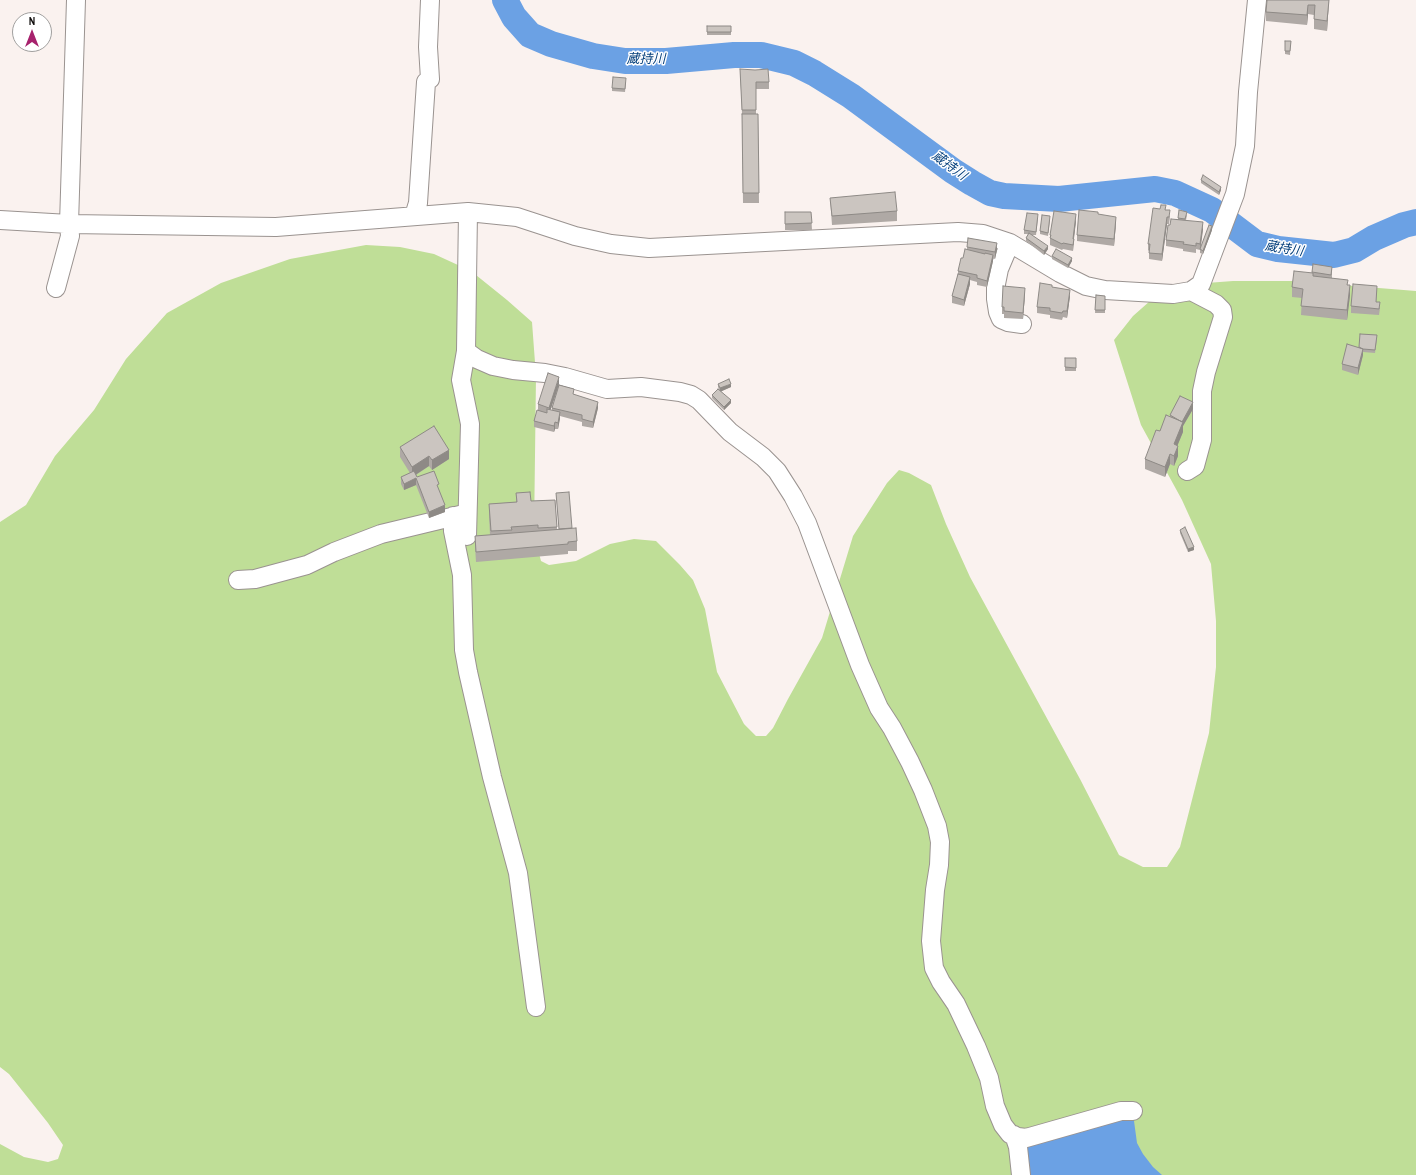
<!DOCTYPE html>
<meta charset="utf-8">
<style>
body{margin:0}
#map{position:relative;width:1416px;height:1175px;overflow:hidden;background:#faf2ef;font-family:"Archivo Narrow",sans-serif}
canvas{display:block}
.north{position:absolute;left:12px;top:12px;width:40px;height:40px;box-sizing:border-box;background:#fff;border:1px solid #a09f9e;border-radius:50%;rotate:0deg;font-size:11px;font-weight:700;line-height:16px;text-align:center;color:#110e0d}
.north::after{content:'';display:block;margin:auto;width:14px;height:18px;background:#a7226d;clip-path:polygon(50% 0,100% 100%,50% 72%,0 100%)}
</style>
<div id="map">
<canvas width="1416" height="1175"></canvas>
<div class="north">N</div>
</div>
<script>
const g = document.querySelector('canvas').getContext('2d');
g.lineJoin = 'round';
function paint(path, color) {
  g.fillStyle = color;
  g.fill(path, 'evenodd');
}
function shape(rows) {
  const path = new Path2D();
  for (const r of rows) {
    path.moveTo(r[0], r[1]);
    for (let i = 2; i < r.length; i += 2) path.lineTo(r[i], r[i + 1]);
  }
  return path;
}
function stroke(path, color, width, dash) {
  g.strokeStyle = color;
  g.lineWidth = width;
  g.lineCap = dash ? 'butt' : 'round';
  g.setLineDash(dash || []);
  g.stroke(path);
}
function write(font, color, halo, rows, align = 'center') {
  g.font = font + ' "Archivo Narrow","Noto Sans JP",sans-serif';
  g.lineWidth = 3;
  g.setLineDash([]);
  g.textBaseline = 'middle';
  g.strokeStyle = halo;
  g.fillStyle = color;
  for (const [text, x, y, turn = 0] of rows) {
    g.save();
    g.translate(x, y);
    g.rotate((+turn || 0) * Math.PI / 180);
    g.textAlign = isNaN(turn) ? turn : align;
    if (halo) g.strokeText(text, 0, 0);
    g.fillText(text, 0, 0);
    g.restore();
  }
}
const green = shape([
 [366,245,400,247,434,254,471,271,507,300,532,322,536,376,534,534,541,561,549,565,576,561,610,544,634,539,656,541,680,565,693,580,705,609,717,672,744,724,756,736,766,736,773,728,788,699,822,638,853,536,887,483,899,470,909,473,931,485,946,524,970,577,1080,779,1119,855,1143,867,1167,867,1180,847,1209,733,1216,667,1216,621,1211,564,1182,500,1141,425,1114,340,1133,316,1167,286,1233,281,1292,281,1416,291,1416,1175,0,1175,0,1144,24,1157,48,1162,58,1159,63,1145,48,1123,9,1074,0,1067,0,522,26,505,55,456,94,410,126,359,167,313,221,283,290,259]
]);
const water = shape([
 [1132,1115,1134,1121,1137,1143,1143,1154,1153,1167,1162,1175,1027,1175,1023,1147]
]);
const river = shape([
 [505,0,514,17,530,35,551,44,593,56,625,61,666,61,734,55,761,55,794,63,814,73,851,96,953,171,972,183,990,193,1004,196,1059,199,1155,189,1175,193,1212,210,1257,244,1278,249,1334,255,1354,250,1374,238,1404,225,1416,222]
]);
const minor = shape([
 [414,216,418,203,426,82,430,79,428,47,430,0],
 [0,220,69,224,276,227,468,212,517,217,575,236,611,244,649,248,958,232,983,234,1010,243,1060,273,1086,286,1105,290,1173,294,1191,291,1201,284,1235,194,1245,146,1248,92,1257,0],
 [1010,243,999,269,996,284,996,299,998,312,1001,319,1008,322,1022,324],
 [56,288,70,236,69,224,76,0],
 [466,351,477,359,493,366,513,370,545,373,565,377,607,389,641,387,680,392,691,395,699,400,730,432,763,457,777,471,793,496,807,523,860,665,879,708,892,728,910,762,923,790,937,826,940,842,939,865,935,890,931,941,934,968,941,982,956,1004,976,1046,989,1078,995,1106,1003,1125,1010,1134,1018,1137,1026,1138,1121,1111,1133,1111],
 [1187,471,1195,466,1202,440,1202,391,1206,372,1223,317,1222,310,1216,304,1191,291],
 [453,516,453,531,462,575,464,650,468,672,492,777,518,873,536,1007],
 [467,536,470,424,461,380,466,351,468,212],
 [238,580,255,579,307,565,334,552,381,534,464,514],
 [1014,1135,1018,1147,1021,1175]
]);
const wall = shape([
 [1329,0,1327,31,1314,29,1314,15,1308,14,1307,25,1266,21,1266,12],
 [707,26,731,26,731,35,707,35],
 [1285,41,1291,41,1290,55,1285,54],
 [740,69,769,82,769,89,756,89,756,114,758,114,759,203,743,203,742,114],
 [626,82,625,92,612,91,612,88],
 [1201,180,1221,190,1219,195,1201,183],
 [830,198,897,211,897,221,832,225],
 [1166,210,1170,217,1169,224,1167,224,1162,261,1149,259,1149,251,1148,250,1148,244],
 [785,212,811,212,812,230,785,230],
 [1098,215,1116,223,1114,246,1077,241,1077,235],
 [1187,215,1186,220,1203,229,1201,247,1212,230,1203,254,1200,253,1200,250,1196,249,1196,253,1183,251,1183,249,1166,246,1166,240,1170,225,1178,219,1178,218],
 [1038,218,1036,235,1032,235,1048,249,1044,255,1026,241,1026,238,1028,234,1024,234,1024,230],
 [1050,220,1048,236,1040,234,1040,231],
 [1076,221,1074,239,1074,245,1073,251,1063,249,1062,250,1050,245,1050,235],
 [967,247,997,250,995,259,993,258,993,261,987,287,977,285,977,282,970,280,970,284,964,306,952,303,952,296,958,274,958,271,967,250],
 [1052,256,1072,261,1068,268,1052,259],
 [1332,267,1332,278,1348,285,1350,295,1347,320,1301,315,1302,298,1292,297,1292,287,1312,272],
 [1052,287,1070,296,1067,318,1063,317,1062,320,1050,318,1050,315,1037,313,1037,307],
 [1377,293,1376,302,1380,308,1379,315,1351,313,1351,306],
 [1025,294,1023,319,1004,318,1004,314,1002,314,1002,307],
 [1096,295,1105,296,1105,313,1095,313],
 [1377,339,1375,353,1363,352,1363,355,1358,375,1342,370,1342,364,1359,347],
 [1065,358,1076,358,1076,371,1065,371],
 [718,384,731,387,721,391,731,403,724,410,712,398,712,395,719,389,718,387],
 [559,385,574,395,598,408,593,428,582,426,582,422,560,416,558,429,555,429,554,432,534,427,534,421,538,410,538,404,559,384],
 [557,392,552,408,552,410,550,410],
 [1193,409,1183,426,1183,432,1177,446,1178,456,1174,466,1170,464,1165,477,1145,469,1145,459,1170,417,1170,415],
 [400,447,449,459,432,470,429,466,416,475,417,477,439,490,445,512,429,518,416,485,404,490,401,484,401,477,410,473,400,457],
 [516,493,531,501,555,500,557,529,559,529,556,493,577,541,577,551,568,551,568,554,476,562,475,546,475,536,490,535,489,514,489,504,516,502],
 [1180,530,1194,550,1188,552,1180,533]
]);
const shadedWall = shape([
 [1329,0,1327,31,1327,21],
 [1308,5,1308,14,1307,25,1307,15],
 [1221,187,1221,190,1219,195,1219,192],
 [1076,214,1076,221,1073,245,1073,239],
 [1116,217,1116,223,1114,246,1114,239],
 [1167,217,1167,224,1162,261,1162,254],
 [1203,222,1203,229,1200,250,1200,244],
 [1212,226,1212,230,1203,254,1203,251],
 [997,243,997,250,995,259,995,252],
 [1048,246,1048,249,1044,255,1044,251],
 [993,255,993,261,987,287,987,281],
 [1072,258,1072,261,1068,268,1068,265],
 [970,277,970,284,964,306,964,300],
 [1350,285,1350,295,1347,320,1347,310],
 [1025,288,1025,294,1023,319,1023,313],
 [1070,290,1070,296,1067,318,1067,311],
 [1363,349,1363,355,1358,375,1358,368],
 [559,377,559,384,549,415,549,408],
 [731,384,731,387,720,392,720,388],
 [731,400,731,403,724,410,724,407],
 [598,402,598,408,593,428,593,422],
 [1193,402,1193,409,1183,426,1183,432,1174,454,1174,444,1182,422],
 [560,412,560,419,558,429,558,423],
 [555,422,555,429,554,432,554,426],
 [1178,446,1178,456,1174,466,1174,456],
 [449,450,449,459,432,470,432,460],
 [1170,454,1170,464,1165,477,1165,467],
 [429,456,429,466,412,477,412,467],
 [416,478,416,485,404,490,404,484],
 [445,505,445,512,429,518,429,512],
 [1194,547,1194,550,1188,552,1188,549]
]);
const building = shape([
 [1267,0,1329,0,1327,21,1314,19,1315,5,1308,5,1307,15,1266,12,1267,0],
 [707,26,731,26,731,32,707,32,707,26],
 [1285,41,1291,41,1290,51,1285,51,1285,41],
 [740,69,755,70,768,69,769,82,756,82,756,110,742,110,740,69],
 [613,77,626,78,625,89,612,88,613,77],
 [742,114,758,114,759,193,743,193,742,114],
 [1203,175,1221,187,1219,192,1201,180,1203,175],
 [895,192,897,211,832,216,830,198,895,192],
 [1161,205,1166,205,1165,210,1170,210,1169,217,1167,217,1162,254,1149,253,1150,244,1148,244,1153,208,1160,209,1161,205],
 [1079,210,1098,212,1098,214,1116,217,1114,239,1077,235,1079,210],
 [1179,210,1187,212,1185,219,1178,218,1179,210],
 [1054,211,1076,214,1073,239,1074,239,1073,245,1063,243,1062,244,1050,238,1051,235,1050,235,1054,211],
 [785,212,811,212,812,223,785,224,785,212],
 [1027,213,1038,214,1036,232,1024,230,1027,213],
 [1042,215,1050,216,1048,233,1040,231,1042,215],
 [1171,219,1203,222,1200,244,1196,243,1196,246,1183,244,1184,242,1166,240,1168,225,1170,225,1171,219],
 [1209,225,1212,226,1203,251,1200,249,1209,225],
 [1029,233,1048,246,1044,251,1026,238,1029,233],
 [968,238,997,243,995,252,967,247,968,238],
 [965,249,985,254,985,253,993,255,987,281,977,278,977,275,958,271,961,258,963,258,965,249],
 [1056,249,1072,258,1068,265,1052,256,1056,249],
 [1313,264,1332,267,1331,275,1312,272,1313,264],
 [1294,271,1313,273,1313,276,1348,280,1347,285,1350,285,1347,310,1301,306,1303,289,1292,287,1294,271],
 [958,274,970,277,964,300,952,296,958,274],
 [1040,283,1052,285,1052,287,1070,290,1067,311,1063,311,1062,313,1050,311,1050,308,1037,307,1040,283],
 [1353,284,1377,286,1376,302,1380,302,1379,309,1351,306,1353,284],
 [1003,286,1025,288,1023,313,1004,311,1004,307,1002,307,1003,286],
 [1096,295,1105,296,1105,310,1095,310,1096,295],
 [1360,334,1377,335,1375,350,1363,349,1359,347,1360,334],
 [1347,344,1363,349,1358,368,1342,364,1347,344],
 [1065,358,1076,358,1076,368,1065,367,1065,358],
 [548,373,559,377,549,408,538,404,548,373],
 [729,379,731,384,720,388,718,384,729,379],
 [559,385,574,389,573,394,598,402,593,422,582,419,582,415,552,408,559,385],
 [718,389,731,400,724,407,712,395,718,389],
 [1180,396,1193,402,1182,422,1170,415,1180,396],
 [547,409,560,412,558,423,555,422,554,426,534,421,537,410,547,413,547,409],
 [1166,415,1183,422,1174,444,1178,446,1174,456,1170,454,1165,467,1145,459,1156,430,1160,431,1166,415],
 [434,426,449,450,432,460,429,456,412,467,400,447,434,426],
 [414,471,417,477,434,471,439,484,437,485,445,505,429,512,416,478,404,484,401,477,414,471],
 [530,492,531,501,555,500,557,527,538,528,538,525,511,527,512,530,491,531,489,504,517,502,516,493,530,492],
 [569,492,572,528,559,529,556,493,569,492],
 [1185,527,1194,547,1188,549,1180,530,1185,527],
 [576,528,577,541,568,542,568,544,476,552,475,536,576,528]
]);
const waterNames = [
 ["蔵持川",646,60],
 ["蔵持川",949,166,36],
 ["蔵持川",1284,249,9]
];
paint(green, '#bfde97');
paint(water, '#6ba1e4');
stroke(river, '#6ba1e4', 26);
stroke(minor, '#9a9390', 20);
stroke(minor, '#fff', 18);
paint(wall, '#afa9a5');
paint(shadedWall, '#8e8a86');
paint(building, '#cbc5c0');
stroke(building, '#8e8a86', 1);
write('italic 13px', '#06407c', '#fff', waterNames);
</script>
